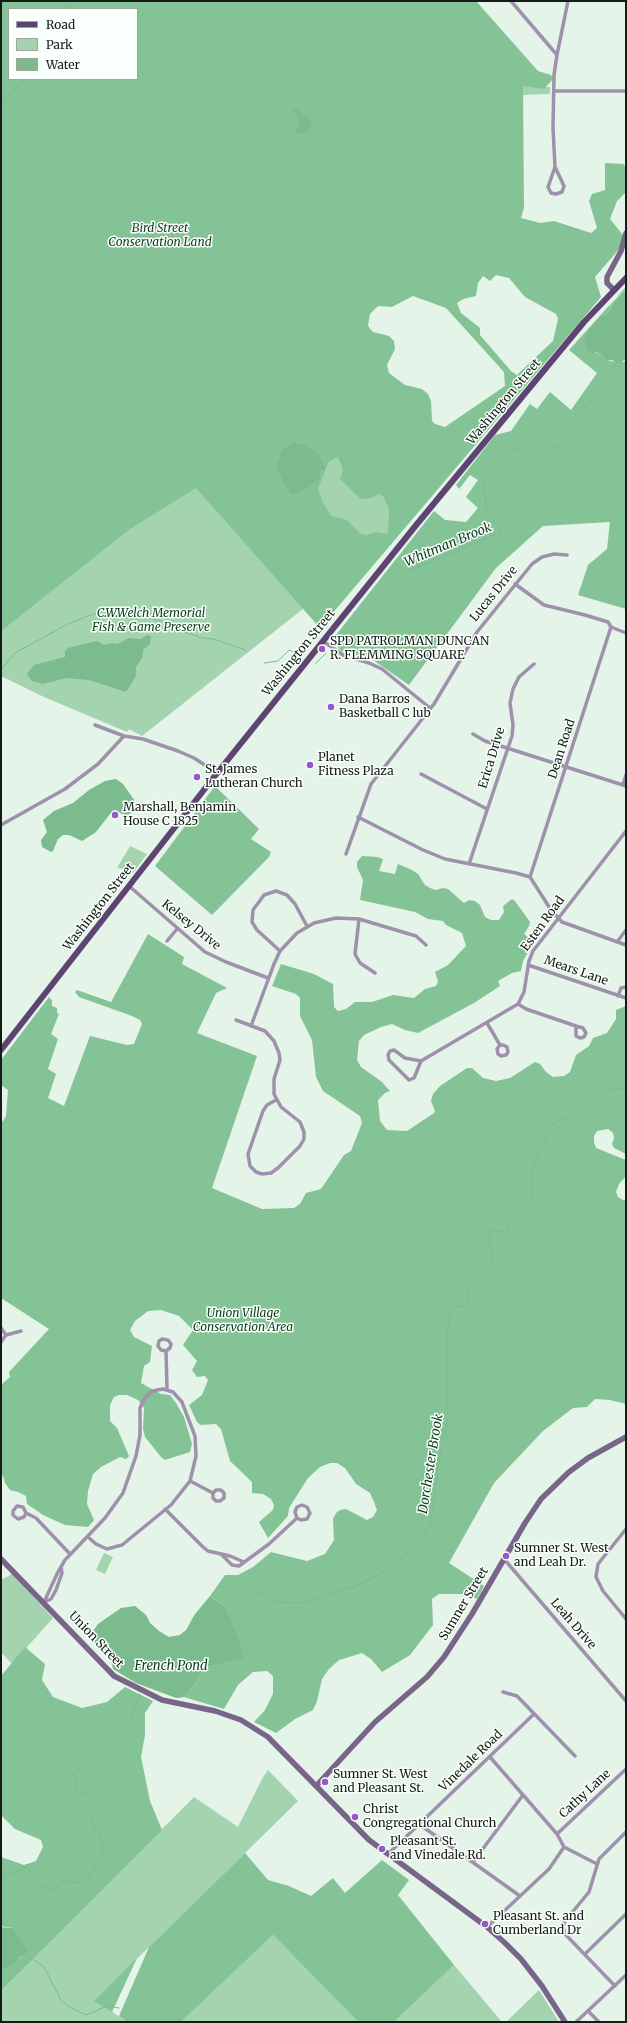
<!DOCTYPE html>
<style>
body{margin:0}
#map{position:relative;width:627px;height:2023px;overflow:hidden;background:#e5f4e8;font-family:Merriweather,serif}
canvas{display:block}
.frame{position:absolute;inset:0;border:2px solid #161b17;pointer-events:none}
.legend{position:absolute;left:8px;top:8px;width:130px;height:72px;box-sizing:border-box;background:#f9fffa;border:1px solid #9ea49f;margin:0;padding:5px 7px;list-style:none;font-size:12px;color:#161b17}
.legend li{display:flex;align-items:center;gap:8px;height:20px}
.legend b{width:20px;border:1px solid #9ea49f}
</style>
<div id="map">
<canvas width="627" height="2023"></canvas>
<div class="frame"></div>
<ul class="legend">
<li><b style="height:5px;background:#5d4472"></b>Road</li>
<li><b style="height:11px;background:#a3d3af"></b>Park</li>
<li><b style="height:11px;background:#7cbb8d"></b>Water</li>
</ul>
</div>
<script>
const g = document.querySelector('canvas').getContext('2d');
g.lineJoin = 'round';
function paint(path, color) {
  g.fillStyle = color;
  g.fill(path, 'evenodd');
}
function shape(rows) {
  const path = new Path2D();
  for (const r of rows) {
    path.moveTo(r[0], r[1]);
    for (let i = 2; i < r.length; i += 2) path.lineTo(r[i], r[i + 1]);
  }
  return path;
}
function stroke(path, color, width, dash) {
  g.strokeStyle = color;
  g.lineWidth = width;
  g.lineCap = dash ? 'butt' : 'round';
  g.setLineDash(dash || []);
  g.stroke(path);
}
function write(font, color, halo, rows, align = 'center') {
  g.font = font + ' Merriweather,serif';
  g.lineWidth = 3;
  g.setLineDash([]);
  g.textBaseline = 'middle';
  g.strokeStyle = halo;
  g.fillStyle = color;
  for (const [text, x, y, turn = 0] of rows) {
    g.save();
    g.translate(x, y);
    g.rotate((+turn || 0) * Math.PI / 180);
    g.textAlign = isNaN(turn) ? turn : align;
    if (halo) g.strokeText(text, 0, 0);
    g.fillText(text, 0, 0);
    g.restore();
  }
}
const green = shape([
 [1,1,474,1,546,87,550,87,550,94,493,96,283,337,455,458,371,557,346,575,142,736,129,729,127,732,44,697,1,676],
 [9,9,137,9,137,79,9,79],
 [130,846,147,854,133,873,129,870,117,868],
 [104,1553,113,1557,105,1574,96,1570],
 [12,1574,53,1618,12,1664,1,1652,1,1580],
 [268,1770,298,1801,95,2000,127,2022,1,2022,1,1991,194,1797,238,1827,262,1779],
 [273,1935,358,2022,181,2022],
 [454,1965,502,2022,394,2022],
 [539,1990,559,2022,506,2022]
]);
const forest = shape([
 [1,1,476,1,538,71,551,75,553,79,544,89,523,86,524,208,521,218,540,223,554,221,591,233,597,228,589,201,592,194,605,190,605,163,624,164,626,171,626,192,617,201,610,219,623,235,620,248,595,277,601,297,320,628,196,488,130,529,1,631],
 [9,9,137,9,137,79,9,79],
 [496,275,509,278,525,297,556,314,558,319,553,341,517,375,511,371,480,335,480,328,461,313,457,303,463,299,476,296,478,283,483,276,490,281],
 [413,296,446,308,504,372,505,386,445,427,435,424,432,421,431,401,428,394,422,389,405,385,389,373,387,365,395,349,394,341,389,336,373,332,368,326,370,314,378,306,392,307],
 [298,442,316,453,324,464,320,478,308,488,280,472,276,464,279,455,287,446],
 [338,457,343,469,340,479,361,499,371,498,379,494,383,496,389,509,388,532,386,534,377,532,367,535,361,534,347,520,331,516,322,501,318,488,329,461],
 [626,287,626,290,614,300,608,313,600,316,587,332,587,340,595,352,603,356,606,361,624,362,626,359,626,609,578,595,588,565,607,549,610,522,543,526,496,568,409,685,373,660,341,651,332,640,434,511,445,520,466,522,478,508,466,497,478,480,470,475,459,489,456,485,495,435,511,431,530,404,537,409,550,392,571,410,597,373,569,350],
 [215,786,259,829,251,839,271,852,269,857,212,915,155,866],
 [362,856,377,857,383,859,379,871,395,874,398,864,412,870,418,874,425,885,430,888,436,890,443,888,448,889,464,903,469,900,475,901,480,905,485,917,491,920,499,920,504,912,503,906,512,899,515,901,530,922,529,926,524,934,534,942,523,961,521,971,512,973,498,981,500,986,474,1003,418,1033,405,1030,392,1024,381,1027,364,1035,359,1041,357,1060,361,1067,382,1082,390,1091,385,1093,378,1100,380,1121,387,1130,407,1131,434,1113,435,1111,431,1101,433,1094,440,1086,467,1068,472,1068,483,1078,496,1081,510,1078,535,1062,540,1064,546,1072,553,1077,564,1076,570,1072,576,1055,589,1046,593,1038,607,1033,616,1019,616,1010,626,1006,626,1154,614,1148,612,1144,614,1138,613,1133,608,1129,597,1131,594,1136,594,1142,596,1148,626,1160,626,1176,619,1184,616,1192,618,1197,623,1200,626,1200,626,1404,610,1400,595,1399,587,1407,573,1408,543,1431,494,1483,449,1563,484,1586,477,1599,464,1594,439,1594,432,1599,433,1625,410,1655,382,1672,371,1659,362,1653,339,1660,329,1669,322,1679,317,1701,313,1710,295,1719,276,1733,254,1722,265,1710,273,1694,273,1676,267,1671,253,1672,238,1685,224,1709,184,1697,196,1683,203,1668,219,1664,225,1607,210,1596,225,1575,238,1575,253,1567,271,1552,307,1561,325,1554,334,1540,333,1519,336,1513,340,1510,346,1509,367,1520,373,1517,377,1510,374,1502,370,1493,356,1484,345,1468,337,1463,330,1463,320,1467,308,1478,289,1508,288,1516,268,1538,259,1522,273,1510,274,1505,271,1499,263,1494,252,1493,252,1482,230,1461,221,1429,216,1424,201,1425,197,1422,189,1405,202,1395,208,1380,205,1376,197,1377,192,1370,197,1361,183,1345,193,1330,179,1316,161,1310,148,1311,135,1321,130,1330,134,1337,152,1346,150,1362,144,1366,141,1383,161,1394,170,1395,176,1403,184,1417,192,1444,190,1452,165,1460,161,1457,145,1437,143,1429,144,1408,138,1400,127,1395,119,1395,114,1397,110,1405,110,1421,117,1428,129,1456,126,1459,120,1457,101,1467,93,1474,88,1491,87,1504,94,1520,88,1527,65,1525,43,1515,27,1504,26,1496,18,1492,10,1490,5,1483,3,1476,1,1474,1,1385,10,1377,9,1372,49,1329,1,1298,1,1124,6,1116,8,1090,1,1085,1,1060,49,997,52,1000,52,1006,57,1008,57,1013,59,1014,51,1034,58,1039,48,1069,56,1074,48,1098,64,1106,90,1036,127,1045,134,1044,142,1024,140,1020,132,1016,79,997,75,992,77,990,111,1002,148,934,184,957,182,964,227,988,216,993,197,1033,257,1056,212,1188,262,1209,294,1208,300,1204,306,1193,321,1189,344,1155,351,1151,362,1123,360,1116,323,1091,316,1077,312,1040,300,1016,300,998,296,994,272,986,281,964,314,974,333,984,334,1007,338,1011,346,1009,355,1002,372,1002,393,995,414,998,425,989,436,986,438,982,435,972,448,965,466,946,462,933,446,925,443,921,428,919,415,912,360,900,363,880,357,867,357,862],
 [25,1647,45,1664,42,1680,53,1697,82,1708,107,1702,125,1687,153,1701,145,1713,145,1735,141,1757,150,1801,162,1830,1,1991,1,1969,8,1968,14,1961,21,1958,24,1948,13,1928,1,1926,1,1857,24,1865,36,1861,43,1847,41,1840,15,1829,1,1815,1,1676],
 [245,1853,268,1880,289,1886,311,1896,333,1878,345,1893,382,1860,409,1880,398,1895,454,1965,394,2022,358,2022,273,1935,181,2022,127,2022,119,2016,149,1947],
 [137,1958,112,2012,94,2001]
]);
const water = shape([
 [293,109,296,109,312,122,311,128,304,134,299,134,295,131,295,129,299,126,299,118,294,112],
 [626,290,626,359,619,364,612,360,606,361,603,356,596,352,590,353,585,345,587,332,589,329,600,316,608,313,614,301],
 [294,442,302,444,312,450,315,450,324,464,325,469,321,471,320,478,308,488,292,495,286,488,276,464,282,450],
 [147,635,151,636,150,644,143,650,142,658,136,667,136,676,126,692,89,680,66,678,43,684,32,681,27,674,34,665,65,657,65,651,68,648,97,641,104,645,112,643,118,644,129,638,141,639],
 [116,779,123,784,135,801,135,807,131,813,126,816,119,812,110,814,96,832,82,841,69,835,63,835,58,839,53,851,51,852,42,847,41,840,47,832,43,820,54,811,73,803,89,790,105,781],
 [210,1596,225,1607,239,1640,243,1658,203,1668,196,1683,184,1697,176,1698,136,1683,113,1669,109,1653,91,1641,91,1634,98,1624,121,1608,135,1606,146,1615,150,1623,159,1631,169,1637,180,1635,186,1630,195,1614],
 [1,1927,13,1928,28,1951,8,1968,2,1970]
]);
const stream = shape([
 [63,9,74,1],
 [1,104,24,79],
 [336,643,372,606,389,579,502,532,487,512,483,481,514,448,557,448,617,363],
 [264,663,278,661,289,650,301,655],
 [315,664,326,653],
 [1,670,15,653,68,624,98,612,136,614,164,622,185,632,202,638,214,639,246,650],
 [229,1617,244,1603,251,1601,260,1593,277,1602,306,1603,323,1595,354,1587,380,1574,418,1545,431,1522,438,1467,448,1417,447,1345,449,1317,455,1306,466,1307,470,1299,467,1291,493,1261,489,1238,490,1231,504,1232,509,1229,509,1221,531,1199,531,1170,553,1124,576,1113,604,1090,626,1088],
 [1,1878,27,1867,37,1885,53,1890,64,1880,85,1884,101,1857,103,1847,92,1818,98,1808,92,1797,77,1790,74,1774,84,1765,101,1753,127,1727,140,1694],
 [1,1919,5,1926],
 [24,1953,44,1967,61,2000,71,2008,86,2015,107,2006,119,2008]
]);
const street = shape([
 [511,1,557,55],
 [554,91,626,91],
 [555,167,548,187,551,193,556,194,562,192,564,186,555,167,553,128,554,75,557,55,568,1],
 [515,584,544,605,585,615,608,622,611,627],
 [611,627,626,633],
 [323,641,343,655,369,663,382,669,430,708],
 [95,725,124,736,143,739,178,751,194,758,217,773],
 [473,734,485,741,626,786],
 [421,774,487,809],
 [623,785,626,775],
 [358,817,423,850,445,859,516,873,530,877,551,910,562,922,626,945],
 [1,825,65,789,98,764,124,736],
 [346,854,371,784,434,704,477,632,532,564,542,557,554,554,567,555],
 [469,864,512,736,513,725,510,703,513,689,519,677,534,664],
 [530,877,611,627],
 [129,886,205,952,226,962,268,978],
 [359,919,355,954,360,963,375,973],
 [167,941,177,929],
 [617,942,626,930],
 [280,951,257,930,252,922,253,910,264,895,276,891,287,895,295,904,307,926],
 [528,965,626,998],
 [618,996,621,988,626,987],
 [518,1004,526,1009,576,1026,583,1028,586,1033,584,1037,580,1038,576,1036,576,1026],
 [236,1020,265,1031,274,1041,279,1053,280,1060,274,1079,274,1094,281,1107,300,1122,304,1132,304,1139,300,1146,278,1168,271,1173,262,1174,256,1172,250,1166,248,1154,263,1111,267,1105,276,1100],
 [487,1023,500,1045,503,1045,507,1047,508,1052,506,1055,501,1056,498,1054,497,1049,500,1045],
 [251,1026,274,964,280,951,297,933,314,923,336,918,359,919,416,936,426,945],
 [421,1061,414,1078,409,1080,389,1060,388,1055,390,1051,394,1050,405,1058,421,1061,518,1004,524,992,529,961,533,951,626,831],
 [1,1328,6,1335],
 [1,1342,6,1335,21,1331],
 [166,1351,161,1350,158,1346,159,1341,162,1339,168,1340,171,1344,170,1348,166,1351,167,1389],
 [190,1481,213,1493,216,1490,221,1490,224,1493,224,1498,220,1501,216,1501,213,1498,213,1493],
 [165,1509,203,1547,208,1551,230,1556,244,1562],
 [26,1513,24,1517,18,1519,13,1515,13,1511,17,1506,23,1507,26,1513,36,1518,70,1554],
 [626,1529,598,1564,596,1577,603,1591,626,1619],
 [222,1555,232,1565,239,1566,269,1544,297,1518,295,1512,297,1507,302,1505,307,1507,310,1513,307,1519,301,1520,297,1518],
 [504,1559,626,1701],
 [44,1602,58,1572,65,1560,105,1518,123,1493,136,1456,140,1435,140,1408,144,1399,151,1392,157,1390,163,1389,173,1392,182,1402,195,1436,196,1456,190,1481,171,1505,122,1545,107,1549,96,1544,88,1537],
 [44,1602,51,1599,56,1590,62,1573,61,1567],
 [503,1692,517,1696,575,1756],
 [419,1824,520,1896],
 [557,1834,626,1769],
 [564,1847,597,1864],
 [388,1854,534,1714],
 [473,1862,523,1795],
 [487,1927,549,1869,564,1847,557,1834,490,1757],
 [585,1954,626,1914],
 [615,1986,565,1934,563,1927,565,1921,589,1892,599,1859,626,1832],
 [588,2011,599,2022],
 [576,2022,626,1975]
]);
const secondary = shape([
 [614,290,607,283,607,277,621,251,626,233],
 [1,1559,114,1676,162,1700,215,1711,241,1720,268,1737,369,1840,487,1927,504,1942,521,1959,542,1986,565,2022],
 [317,1785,375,1722,427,1677,444,1657,472,1614,525,1523,541,1499,569,1472,588,1458,626,1437]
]);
const primary = shape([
 [1,1050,214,777,417,524,584,322,626,278]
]);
const markers = [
 [322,649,4,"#9955ca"],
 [331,707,4,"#9955ca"],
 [310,765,4,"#9955ca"],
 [197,777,4,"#9955ca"],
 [115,815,4,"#9955ca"],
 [506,1556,4,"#9955ca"],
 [325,1782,4,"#9955ca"],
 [355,1817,4,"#9955ca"],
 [382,1849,4,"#9955ca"],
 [485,1924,4,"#9955ca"]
];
const parkNames = [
 ["Bird Street",160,229],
 ["Conservation Land",160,243],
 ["C.W.Welch Memorial",151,614],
 ["Fish & Game Preserve",151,628],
 ["Union Village",243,1314],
 ["Conservation Area",243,1328]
];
const streetNames = [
 ["Washington Street",504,402,-50],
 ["Lucas Drive",494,594,-51],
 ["Washington Street",299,653,-51],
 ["Dean Road",562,749,-72],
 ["Erica Drive",492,758,-73],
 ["Washington Street",99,907,-52],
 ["Esten Road",543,924,-54],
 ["Kelsey Drive",191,925,39],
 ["Mears Lane",576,971,19],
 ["Sumner Street",464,1604,-59],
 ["Leah Drive",573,1624,49],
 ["Union Street",96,1640,46],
 ["Vinedale Road",471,1761,-44],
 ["Cathy Lane",585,1794,-43]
];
const poiNames = [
 ["SPD PATROLMAN DUNCAN",330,642],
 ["R. FLEMMING SQUARE",330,656],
 ["Dana Barros",339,700],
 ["Basketball C lub",339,714],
 ["Planet",318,758],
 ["Fitness Plaza",318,772],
 ["St. James",205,770],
 ["Lutheran Church",205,784],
 ["Marshall, Benjamin",123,808],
 ["House C 1825",123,822],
 ["Sumner St. West",514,1549],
 ["and Leah Dr.",514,1563],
 ["Sumner St. West",333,1775],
 ["and Pleasant St.",333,1789],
 ["Christ",363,1810],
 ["Congregational Church",363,1824],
 ["Pleasant St.",390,1842],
 ["and Vinedale Rd.",390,1856],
 ["Pleasant St. and",493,1917],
 ["Cumberland Dr",493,1931]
];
const waterNames = [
 ["Whitman Brook",448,545,-23],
 ["Dorchester Brook",431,1464,-81],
 ["French Pond",171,1666]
];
paint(green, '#a3d3af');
paint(forest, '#84c395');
paint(water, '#7cbb8d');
stroke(stream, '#7cbb8d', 1);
stroke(street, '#9f91ac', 3.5);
stroke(secondary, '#79648a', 5.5);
stroke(primary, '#5d4472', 6);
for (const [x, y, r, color] of markers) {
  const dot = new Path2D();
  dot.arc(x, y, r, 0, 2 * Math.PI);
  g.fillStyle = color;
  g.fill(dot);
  stroke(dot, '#f9fffa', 1.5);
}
write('italic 12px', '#0d3d1f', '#f9fffa', parkNames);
write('12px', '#161b17', '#f9fffa', streetNames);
write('12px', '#161b17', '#f9fffa', poiNames, 'left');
write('italic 13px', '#0d3e20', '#f9fffa', waterNames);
</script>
